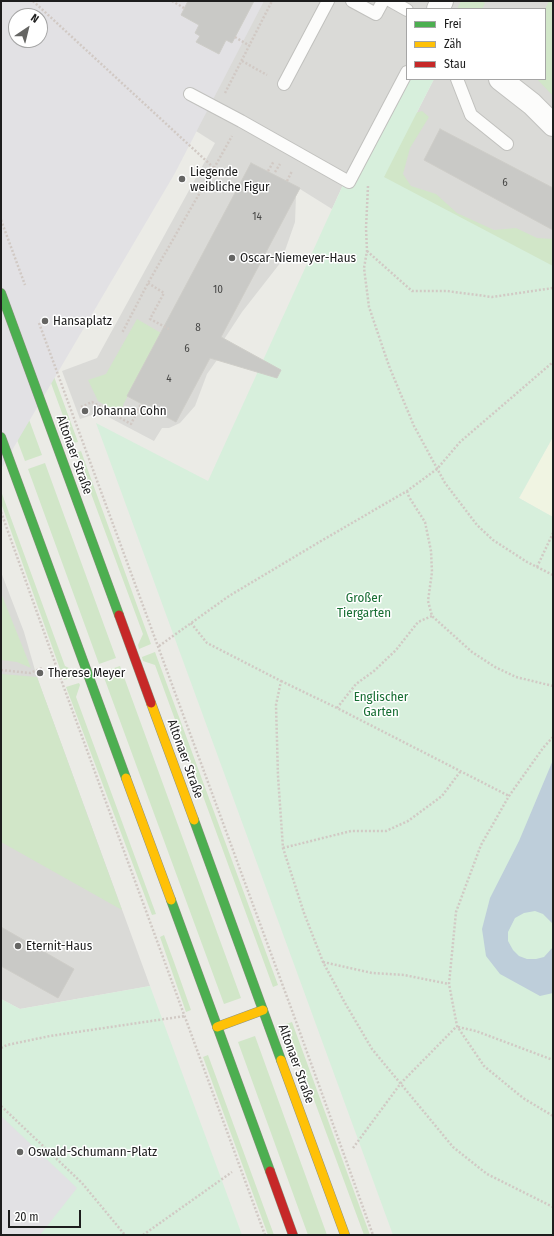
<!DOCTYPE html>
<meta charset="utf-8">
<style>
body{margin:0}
#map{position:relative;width:554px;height:1236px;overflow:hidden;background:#ebebe6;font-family:"Fira Sans Condensed",sans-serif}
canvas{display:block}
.frame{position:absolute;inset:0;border:2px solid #1d1d1d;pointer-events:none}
.legend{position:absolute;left:406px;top:8px;width:140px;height:72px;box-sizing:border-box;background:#fff;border:1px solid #a5a5a5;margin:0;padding:5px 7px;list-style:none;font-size:12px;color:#1d1d1d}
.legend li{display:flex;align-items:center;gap:8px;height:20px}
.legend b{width:20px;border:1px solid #a5a5a5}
.north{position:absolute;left:8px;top:8px;width:40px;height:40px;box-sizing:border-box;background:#fff;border:1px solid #a5a5a5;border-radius:50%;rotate:35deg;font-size:11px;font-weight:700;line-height:16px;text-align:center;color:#1d1d1d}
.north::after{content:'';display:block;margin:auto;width:14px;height:18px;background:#656563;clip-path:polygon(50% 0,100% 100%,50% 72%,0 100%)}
.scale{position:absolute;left:8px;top:1210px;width:73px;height:18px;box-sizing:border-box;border:2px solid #1d1d1d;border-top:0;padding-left:5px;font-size:12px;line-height:14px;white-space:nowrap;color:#1d1d1d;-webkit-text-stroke:3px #fff;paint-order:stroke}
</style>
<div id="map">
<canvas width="554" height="1236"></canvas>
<div class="frame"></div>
<ul class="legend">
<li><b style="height:5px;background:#4caf50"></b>Frei</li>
<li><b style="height:5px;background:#ffc107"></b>Zäh</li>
<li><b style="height:5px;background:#c62828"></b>Stau</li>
</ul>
<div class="north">N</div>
<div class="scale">20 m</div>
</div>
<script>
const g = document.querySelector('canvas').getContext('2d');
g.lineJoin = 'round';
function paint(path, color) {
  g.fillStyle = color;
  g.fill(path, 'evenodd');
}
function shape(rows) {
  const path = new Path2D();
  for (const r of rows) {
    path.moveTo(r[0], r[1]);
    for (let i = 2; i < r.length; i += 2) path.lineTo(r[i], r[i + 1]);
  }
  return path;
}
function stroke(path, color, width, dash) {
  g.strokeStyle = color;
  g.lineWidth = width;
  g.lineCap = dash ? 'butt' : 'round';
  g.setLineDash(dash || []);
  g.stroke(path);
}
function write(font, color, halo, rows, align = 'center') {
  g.font = font + ' "Fira Sans Condensed",sans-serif';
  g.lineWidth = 3;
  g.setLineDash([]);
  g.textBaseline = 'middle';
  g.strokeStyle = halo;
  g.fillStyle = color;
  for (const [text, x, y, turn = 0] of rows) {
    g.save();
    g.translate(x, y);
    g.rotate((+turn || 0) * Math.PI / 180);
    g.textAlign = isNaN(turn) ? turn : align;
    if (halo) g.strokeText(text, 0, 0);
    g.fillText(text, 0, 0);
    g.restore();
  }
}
const residential = shape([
 [179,1,431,1,428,9,407,9,407,79,409,81,358,152,332,209,300,189,296,196,295,222,281,262,242,312,221,344,217,360,207,374,195,406,180,423,169,428,162,428,154,441,97,411,92,415,80,419,62,371,97,358,215,143,158,107],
 [453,1,553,1,553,109,544,99,516,79,545,79,545,9,449,9],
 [434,79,487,79,532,113,551,134,553,137,553,266,383,179],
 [1,572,24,632,37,677,150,986,20,1009,1,999]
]);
const education = shape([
 [553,437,553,517,519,498]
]);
const grass = shape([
 [461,1,481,1,485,3,482,9,457,9],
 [549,1,553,1,553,96,537,79,545,79,545,9],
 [422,111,429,117,410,148,403,174,411,186,436,194,457,213,494,230,516,228,537,238,553,239,553,268,383,179,396,144,415,113],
 [1,232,78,442,73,443,1,247],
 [137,319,161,333,123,405,122,415,98,401,88,380,106,374],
 [1,343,42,455,25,461,1,397],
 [81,451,151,644,139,649,138,645,143,634,76,453],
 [45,463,116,658,99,664,28,469],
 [1,491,65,666,75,671,77,676,64,680,1,503],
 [1,593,31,668,17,662,1,660],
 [155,652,278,985,273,987,155,665,143,661,142,657],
 [120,666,241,998,224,1004,102,672],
 [1,674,37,677,122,910,1,842],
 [79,683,80,685,76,697,156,914,152,915,66,687],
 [164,935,174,962,191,1010,186,1012,160,937],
 [292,1022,370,1235,364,1235,286,1024],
 [255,1036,327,1235,308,1235,238,1042],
 [208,1055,274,1235,268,1235,203,1057]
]);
const park = shape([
 [410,79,434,79,384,177,553,266,553,437,519,498,553,517,553,1235,393,1235,96,423,208,481,358,152],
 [150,986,242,1235,1,1235,1,999,20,1009]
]);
const plaza = shape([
 [1,1,264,1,175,173,1,469],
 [16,16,40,16,40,40,16,40],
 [1,1116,77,1188,40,1235,1,1235]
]);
const water = shape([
 [553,760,553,924,543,914,535,911,524,913,515,918,508,932,508,941,513,950,519,956,527,959,536,959,544,957,553,947,553,993,540,996,500,974,486,956,482,929,490,898,519,841]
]);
const building = shape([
 [188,1,254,1,232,43,226,40,219,54,196,42,200,36,195,33,199,25,181,15,188,1],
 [440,129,553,188,553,230,424,160,440,129],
 [251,163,300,188,221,337,281,370,277,378,210,358,176,422,127,396,251,163],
 [1,927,74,969,58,998,1,966,1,927]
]);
const path = shape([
 [33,1,214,168,148,283,122,333],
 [172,1,184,8],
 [235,37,250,46],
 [242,61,267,75],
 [225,93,272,1],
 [214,168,232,136],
 [268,171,274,161],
 [275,172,280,164],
 [287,181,292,171],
 [368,186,366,228,367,251,364,268,369,307,389,366,414,426,445,483,477,525,493,540,527,562,553,575],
 [1,220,25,285],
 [367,251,412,291,447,291,492,297,553,288],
 [148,283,164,293,150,319,169,329],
 [39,323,294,1016,373,1235],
 [81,407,92,402,131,424,141,404],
 [407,491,409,497,425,522,431,551,432,572,428,601,432,616,472,652,495,667,516,677,553,686],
 [1,512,63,685,265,1235],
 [537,567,553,533],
 [191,623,207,643,281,681,276,705,278,776,283,848,304,913,323,962,345,1003,372,1049,453,1147,487,1174,553,1207],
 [159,646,229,596,321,541,407,491,437,469,460,442,553,362],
 [1,670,30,673,42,668],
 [281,681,337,708,509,796],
 [337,708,356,684,374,671,396,650,418,622,432,616],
 [553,737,543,748,509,796,481,845,456,912,449,984,457,1026,484,1066,523,1098,553,1116],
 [283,848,351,831,386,831,408,821,442,796,460,772],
 [323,962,372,973,404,975,449,984],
 [458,1027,476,1031,553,1060],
 [1,1048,7,1045,50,1036,185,1016],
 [1,1106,82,1183,125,1235],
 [353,1148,401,1083,457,1026],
 [143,1235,232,1172]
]);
const lane = shape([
 [352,1,376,14,383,1],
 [391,1,407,10],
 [457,79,471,115,507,144],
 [284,84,328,1],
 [190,94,241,121,349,182,407,72]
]);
const street = shape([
 [438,9,442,1],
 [500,79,532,104,553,125]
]);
const fast = shape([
 [1,293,119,615],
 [1,437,126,778],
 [194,820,281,1060],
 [171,900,270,1171]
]);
const slow = shape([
 [151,703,194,820],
 [126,778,171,900],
 [217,1027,263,1010],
 [281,1060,345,1235]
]);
const jam = shape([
 [119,615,151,703],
 [270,1171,293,1235]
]);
const markers = [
 [182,179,4,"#656563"],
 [232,258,4,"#656563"],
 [45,321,4,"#656563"],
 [85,411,4,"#656563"],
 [40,673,4,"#656563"],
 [18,946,4,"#656563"],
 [20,1152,4,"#656563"]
];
const numberNames = [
 ["6",505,183],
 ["14",257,217],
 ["10",218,290],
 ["8",198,328],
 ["6",187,349],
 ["4",169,379]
];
const poiNames = [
 ["Liegende",190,172],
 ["weibliche Figur",190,187],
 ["Oscar-Niemeyer-Haus",240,258],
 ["Hansaplatz",53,321],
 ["Johanna Cohn",93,411],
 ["Therese Meyer",48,673],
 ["Eternit-Haus",26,946],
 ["Oswald-Schumann-Platz",28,1152]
];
const streetNames = [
 ["Altonaer Straße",74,455,70],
 ["Altonaer Straße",185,759,70],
 ["Altonaer Straße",296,1064,70]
];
const parkNames = [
 ["Großer",364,598],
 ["Tiergarten",364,613],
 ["Englischer",381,697],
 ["Garten",381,712]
];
paint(residential, '#dadad7');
paint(education, '#f0f4e2');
paint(grass, '#d1e6c8');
paint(park, '#d7efdc');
paint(plaza, '#e2e1e4');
paint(water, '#beceda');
paint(building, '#c9c9c6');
stroke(building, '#cecdc8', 1);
stroke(lane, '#c1c1be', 14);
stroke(street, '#c1c1be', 24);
stroke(fast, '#8e9380', 10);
stroke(slow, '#8e9380', 10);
stroke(jam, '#8e9380', 10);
stroke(path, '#d1c9c4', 2.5, [2, 2]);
stroke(lane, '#fcfcfb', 12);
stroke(street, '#fcfcfb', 22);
stroke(fast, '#4caf50', 9);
stroke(slow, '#ffc107', 9);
stroke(jam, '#c62828', 9);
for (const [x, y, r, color] of markers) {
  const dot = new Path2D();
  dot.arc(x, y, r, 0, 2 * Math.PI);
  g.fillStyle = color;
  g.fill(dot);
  stroke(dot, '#fff', 1.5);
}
write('11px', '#484847', null, numberNames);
write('13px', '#1d1d1d', '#fff', poiNames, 'left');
write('13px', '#1d1d1d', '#fff', streetNames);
write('13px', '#186e34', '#fff', parkNames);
</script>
